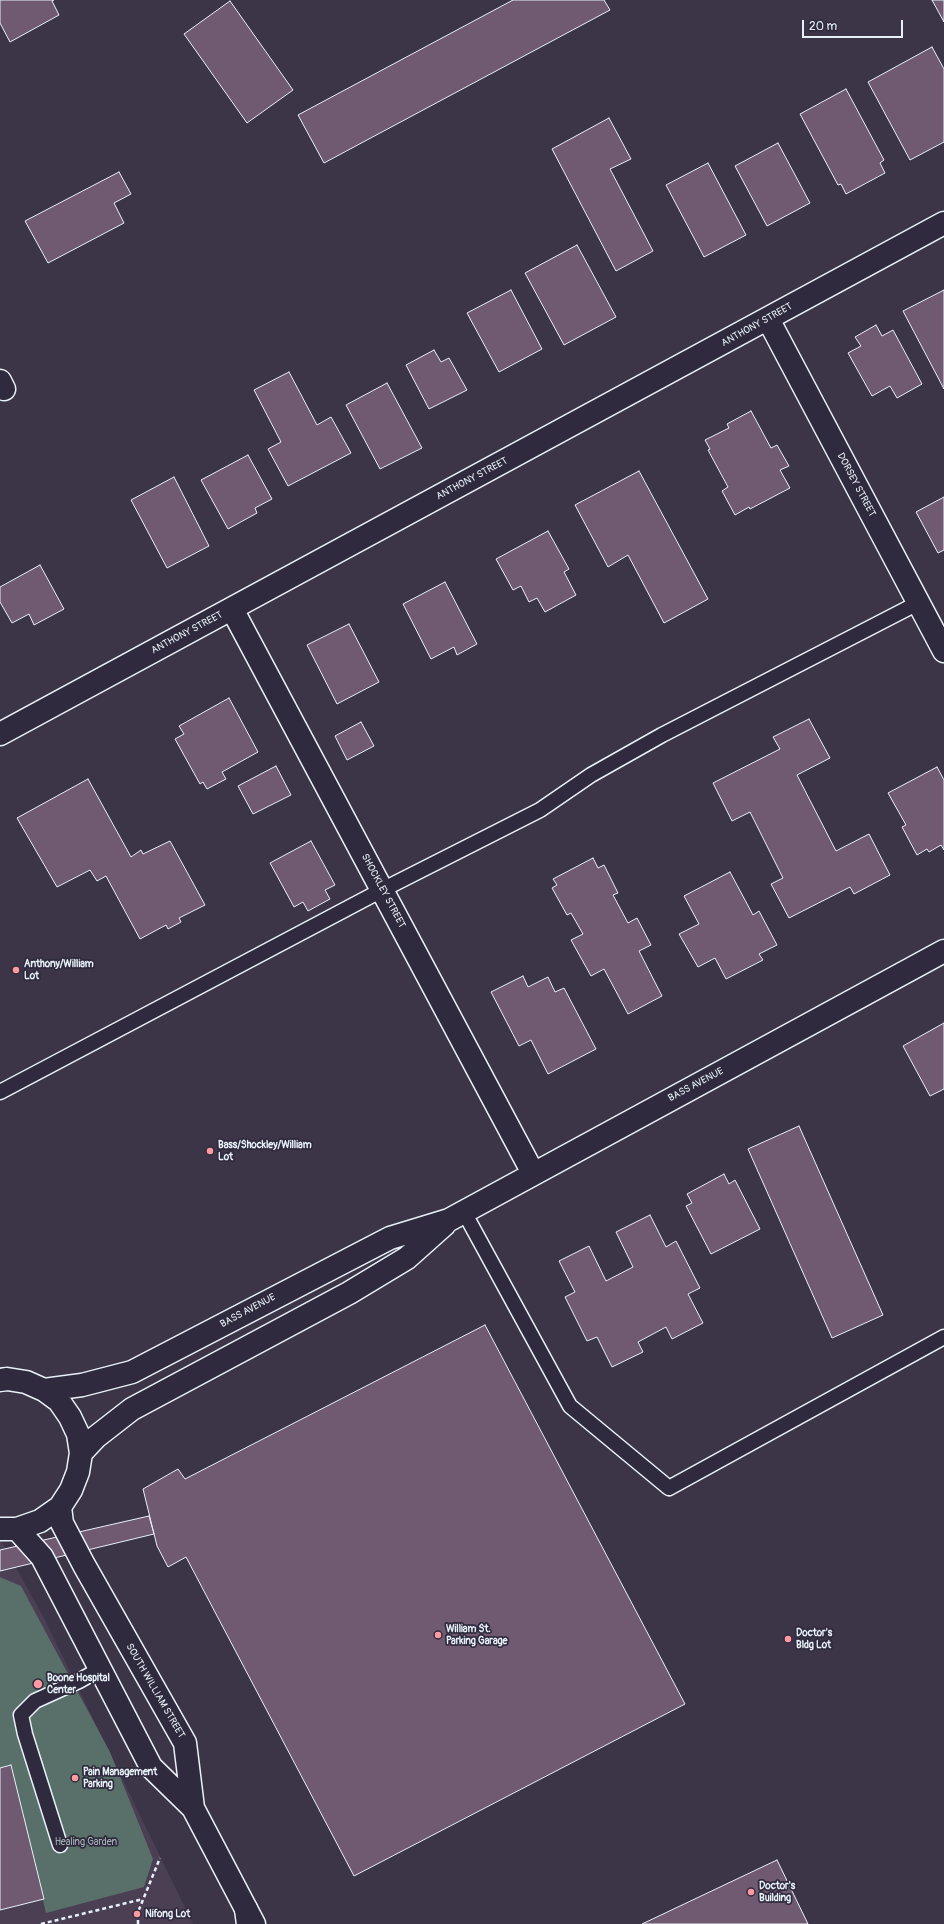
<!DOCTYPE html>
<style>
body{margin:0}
#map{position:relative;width:944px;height:1924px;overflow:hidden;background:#3c3447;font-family:Pangolin,sans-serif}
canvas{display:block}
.scale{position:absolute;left:802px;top:20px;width:101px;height:18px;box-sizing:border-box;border:2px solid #e8f1f8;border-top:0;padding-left:5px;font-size:12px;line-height:14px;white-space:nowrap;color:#e8f1f8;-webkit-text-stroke:3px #2f2a3d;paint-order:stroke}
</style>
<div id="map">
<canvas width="944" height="1924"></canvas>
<div class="scale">20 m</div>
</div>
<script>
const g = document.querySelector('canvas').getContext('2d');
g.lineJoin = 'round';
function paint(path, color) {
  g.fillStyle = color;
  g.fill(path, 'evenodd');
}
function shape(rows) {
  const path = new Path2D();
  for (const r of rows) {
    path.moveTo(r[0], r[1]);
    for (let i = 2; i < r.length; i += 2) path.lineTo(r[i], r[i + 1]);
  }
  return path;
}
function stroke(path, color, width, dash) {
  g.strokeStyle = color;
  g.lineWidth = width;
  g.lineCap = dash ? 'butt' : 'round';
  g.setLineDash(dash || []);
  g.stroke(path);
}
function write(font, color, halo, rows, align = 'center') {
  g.font = font + ' Pangolin,sans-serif';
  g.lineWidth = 3.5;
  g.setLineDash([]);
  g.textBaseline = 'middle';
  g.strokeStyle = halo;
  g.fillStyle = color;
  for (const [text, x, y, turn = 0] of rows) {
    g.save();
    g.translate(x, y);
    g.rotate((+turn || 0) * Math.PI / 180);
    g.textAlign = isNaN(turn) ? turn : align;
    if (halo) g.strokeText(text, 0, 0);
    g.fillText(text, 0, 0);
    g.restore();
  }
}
const built = shape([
 [0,1539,43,1616,193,1924,0,1924]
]);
const green = shape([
 [0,1577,21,1586,110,1752,153,1859,144,1887,46,1913,22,1812,0,1768]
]);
const building = shape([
 [0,0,54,0,52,1,59,15,10,42,0,23,0,0],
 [513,0,604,0,610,10,324,163,298,115,513,0],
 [932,0,944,0,944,22,932,0],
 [230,1,293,90,247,123,184,34,230,1],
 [932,47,944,69,944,142,910,160,868,82,932,47],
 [846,89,884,160,880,163,885,173,846,194,841,184,838,185,800,114,846,89],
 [609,118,631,159,610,169,653,251,616,271,552,149,609,118],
 [778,143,810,203,767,226,735,166,778,143],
 [708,163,746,235,704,257,666,185,708,163],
 [119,172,131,194,114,203,124,223,48,263,25,221,119,172],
 [577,245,616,317,564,345,525,273,577,245],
 [511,290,542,349,499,372,467,313,511,290],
 [944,290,944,389,903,311,944,290],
 [876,325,882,336,893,330,922,384,897,398,890,386,872,396,848,353,861,346,855,337,876,325],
 [434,350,441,362,449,358,467,390,429,409,406,365,434,350],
 [289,372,317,425,331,417,351,453,288,486,268,449,281,442,254,390,289,372],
 [387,383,422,448,380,469,346,405,387,383],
 [751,411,771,448,777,445,789,466,780,470,790,488,750,509,749,507,735,515,722,491,728,487,708,450,710,449,705,440,729,428,727,424,751,411],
 [248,455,272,499,255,508,257,513,228,529,201,480,248,455],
 [639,471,708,599,664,623,628,555,608,567,575,505,639,471],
 [174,477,209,546,167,568,131,500,174,477],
 [944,497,944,550,938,553,916,512,944,497],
 [548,531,569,569,564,572,576,595,545,612,537,598,529,602,521,586,513,590,496,559,548,531],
 [40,565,64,609,34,625,29,614,12,623,0,602,0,587,40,565],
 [445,582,477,644,457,655,454,647,431,659,403,604,445,582],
 [349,624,379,682,337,704,307,645,349,624],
 [229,698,258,752,222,772,226,779,207,789,203,782,200,784,175,739,184,734,179,726,229,698],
 [809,719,830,758,797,775,836,851,869,834,890,875,854,894,850,887,789,918,771,884,783,878,750,812,732,821,713,783,780,749,773,737,809,719],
 [361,722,374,746,347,760,335,736,361,722],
 [276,766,291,795,253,814,238,786,276,766],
 [937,767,944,780,944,850,941,845,929,852,927,849,917,855,902,827,906,825,888,793,937,767],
 [88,779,131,857,141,850,143,854,170,841,205,905,179,918,181,922,168,929,166,925,140,939,106,876,97,881,90,870,57,887,17,818,88,779],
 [311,841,335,885,325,890,330,899,308,911,303,902,294,907,270,863,311,841],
 [593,858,598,868,604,865,618,893,613,895,628,923,637,918,651,945,639,951,662,996,628,1014,604,969,591,976,571,940,583,934,571,913,567,915,552,888,557,885,553,879,593,858],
 [730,872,753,915,759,911,777,945,759,954,763,960,726,979,715,958,698,967,679,934,699,924,684,896,730,872],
 [523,976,528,987,548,977,555,992,564,988,596,1049,548,1074,531,1040,519,1046,491,992,523,976],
 [944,1023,944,1089,930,1096,903,1046,944,1023],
 [799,1126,883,1315,832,1338,748,1149,799,1126],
 [724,1174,729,1184,735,1180,760,1229,711,1254,686,1206,692,1203,687,1194,724,1174],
 [650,1215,666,1247,676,1241,700,1288,688,1294,703,1323,672,1339,666,1327,638,1342,643,1352,612,1367,597,1337,587,1341,565,1297,575,1292,559,1261,589,1246,606,1281,633,1267,616,1232,650,1215],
 [485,1325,685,1704,354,1876,186,1557,168,1567,157,1546,143,1489,178,1469,185,1479,485,1325],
 [149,1516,154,1534,0,1571,0,1550,149,1516],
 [11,1765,44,1899,0,1910,0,1768,11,1765],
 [777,1860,808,1924,642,1924,777,1860]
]);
const path = shape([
 [41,1924,143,1899],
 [138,1924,138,1912,160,1858]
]);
const lane = shape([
 [0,1092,382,890,540,810,591,775,662,735,918,603],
 [464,1212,570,1406,669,1488,944,1337],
 [60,1845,25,1734,21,1715,35,1701,79,1681,100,1669]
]);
const street = shape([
 [768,319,944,651],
 [0,381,4,389],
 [232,609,533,1173],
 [0,734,944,223],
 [0,1380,7,1379,26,1382,44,1390,59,1401,70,1417,78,1434,81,1453,78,1472,71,1490,60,1507,40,1521,17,1529,0,1529],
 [44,1390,82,1385,132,1372,390,1238,449,1220,944,951],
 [81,1453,96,1437,132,1409,349,1293,407,1258,444,1225],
 [60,1507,62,1523,84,1565,185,1743,193,1808,254,1924],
 [17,1529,42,1557,151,1767,193,1808]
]);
const secondary = shape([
 [246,1909,248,1924]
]);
const markers = [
 [16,970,4,"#ff9aa2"],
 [210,1151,4,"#ff9aa2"],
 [438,1635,4,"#ff9aa2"],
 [788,1639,4,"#ff9aa2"],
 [38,1684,5,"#ff9aa2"],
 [75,1778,4,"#ff9aa2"],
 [751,1892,4,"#ff9aa2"],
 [137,1914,4,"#ff9aa2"]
];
const streetNames = [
 ["ANTHONY STREET",757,325,-29],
 ["ANTHONY STREET",472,479,-28],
 ["DORSEY STREET",856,485,62],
 ["ANTHONY STREET",187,633,-28],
 ["SHOCKLEY STREET",383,891,62],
 ["BASS AVENUE",696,1085,-28],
 ["BASS AVENUE",248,1311,-28],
 ["SOUTH WILLIAM STREET",155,1691,60]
];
const poiNames = [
 ["Anthony/William",24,964],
 ["Lot",24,976],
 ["Bass/Shockley/William",218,1145],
 ["Lot",218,1157],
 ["William St.",446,1629],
 ["Parking Garage",446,1641],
 ["Doctor's",796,1633],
 ["Bldg Lot",796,1645],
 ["Boone Hospital",47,1678],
 ["Center",47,1690],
 ["Pain Management",83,1772],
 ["Parking",83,1784],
 ["Doctor's",759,1886],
 ["Building",759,1898],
 ["Nifong Lot",145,1914]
];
const parkNames = [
 ["Healing Garden",86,1842]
];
paint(built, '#4b3f54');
paint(green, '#596f69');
paint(building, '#6f5a71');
stroke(building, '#e8f1f8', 1);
stroke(lane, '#e8f1f8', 17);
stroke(street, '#e8f1f8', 25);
stroke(secondary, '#e8f1f8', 25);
stroke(path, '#e8f1f8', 2.5, [4, 3]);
stroke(lane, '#2f2a3d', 14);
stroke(street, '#2f2a3d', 22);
stroke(secondary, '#2f2a3d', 22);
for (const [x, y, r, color] of markers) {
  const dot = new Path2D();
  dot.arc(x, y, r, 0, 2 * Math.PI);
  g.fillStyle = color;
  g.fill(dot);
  stroke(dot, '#2f2a3d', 1.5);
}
write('10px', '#e8f1f8', '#2f2a3d', streetNames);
write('bold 10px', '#e8f1f8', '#2f2a3d', poiNames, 'left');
write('10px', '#a8b6b8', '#2f2a3d', parkNames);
</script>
